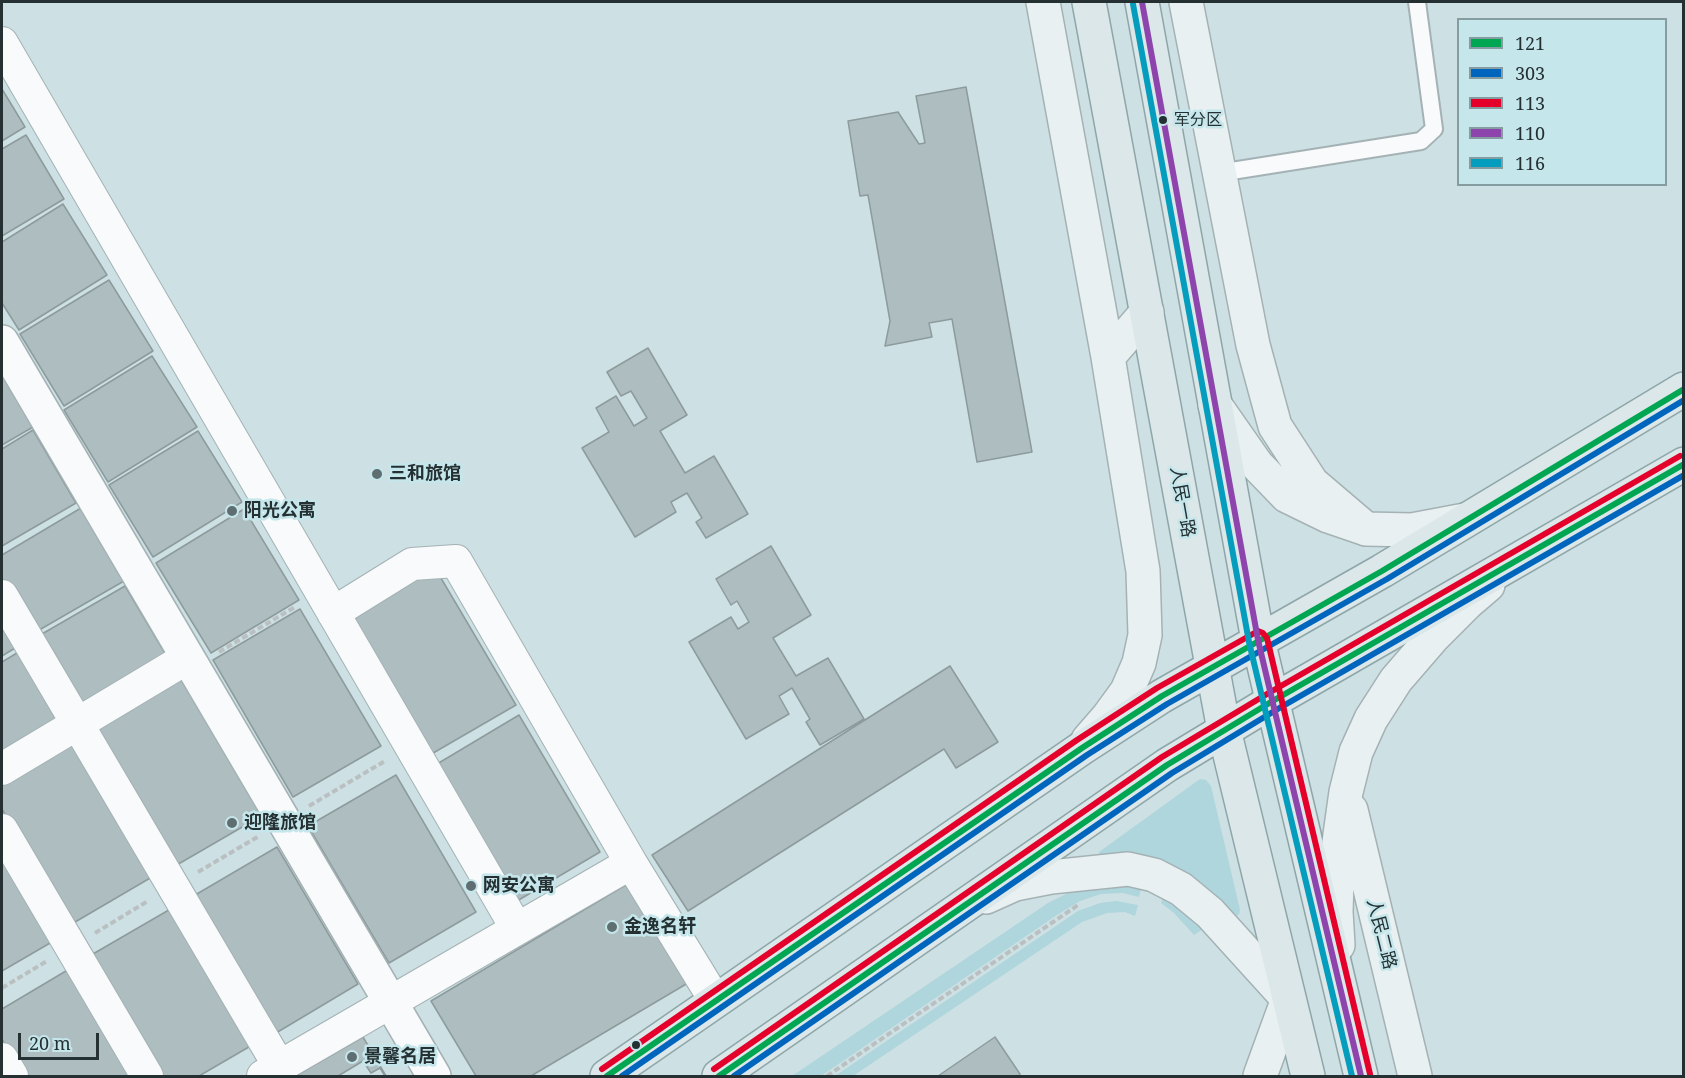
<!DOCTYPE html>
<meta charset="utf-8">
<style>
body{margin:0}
#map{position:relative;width:1685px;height:1078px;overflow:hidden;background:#cde0e3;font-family:"Noto Serif",serif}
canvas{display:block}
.frame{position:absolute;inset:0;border:3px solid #243032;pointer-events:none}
.legend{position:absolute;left:1457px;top:18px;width:210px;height:168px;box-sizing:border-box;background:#c5e6eb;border:2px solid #859da1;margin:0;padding:8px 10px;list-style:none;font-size:18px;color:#243032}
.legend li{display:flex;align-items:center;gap:12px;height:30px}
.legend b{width:30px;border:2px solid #859da1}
.scale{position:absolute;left:18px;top:1033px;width:81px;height:27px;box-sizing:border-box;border:3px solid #243032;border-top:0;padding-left:8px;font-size:18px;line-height:21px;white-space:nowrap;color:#243032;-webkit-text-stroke:4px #c5e6eb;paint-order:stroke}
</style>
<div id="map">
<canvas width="1685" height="1078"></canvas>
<div class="frame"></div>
<ul class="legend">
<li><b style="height:8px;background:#00a651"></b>121</li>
<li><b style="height:8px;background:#0065bd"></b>303</li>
<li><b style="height:8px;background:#e4002b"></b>113</li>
<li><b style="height:8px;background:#8e44ad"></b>110</li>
<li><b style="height:8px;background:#049dbe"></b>116</li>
</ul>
<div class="scale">20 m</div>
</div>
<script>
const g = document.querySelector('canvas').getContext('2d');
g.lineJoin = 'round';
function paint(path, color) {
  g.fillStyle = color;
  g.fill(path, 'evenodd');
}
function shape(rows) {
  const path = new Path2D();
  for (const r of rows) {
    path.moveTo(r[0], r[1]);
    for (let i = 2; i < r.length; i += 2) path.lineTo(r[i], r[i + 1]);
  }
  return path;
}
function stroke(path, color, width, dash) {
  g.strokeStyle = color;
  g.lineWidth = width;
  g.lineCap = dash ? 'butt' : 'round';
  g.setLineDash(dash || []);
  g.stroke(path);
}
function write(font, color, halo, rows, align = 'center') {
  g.font = font + ' "Noto Serif","Noto Sans SC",serif';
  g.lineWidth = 5;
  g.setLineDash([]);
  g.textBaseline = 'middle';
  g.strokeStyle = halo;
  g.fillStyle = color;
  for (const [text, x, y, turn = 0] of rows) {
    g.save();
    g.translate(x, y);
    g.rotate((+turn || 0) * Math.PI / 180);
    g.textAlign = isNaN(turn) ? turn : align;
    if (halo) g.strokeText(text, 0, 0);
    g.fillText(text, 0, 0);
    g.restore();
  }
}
const green = shape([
 [1200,779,1206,780,1211,786,1240,910,1239,914,1234,918,1177,868,1158,858,1141,855,1098,857,1099,852],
 [1095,882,1142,885,1139,897,1123,893,1101,894,1080,901,1057,915,821,1076,792,1076,1048,903,1074,890],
 [1165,891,1180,903,1203,929,1194,935,1174,913,1161,903],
 [1116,901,1138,905,1135,916,1125,912,1107,913,1082,922,853,1076,835,1076,1078,911,1100,903]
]);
const building = shape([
 [966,87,1032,452,977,462,952,319,929,323,932,337,885,346,890,321,868,195,860,196,848,121,898,112,919,144,925,143,916,96,966,87],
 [2,89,25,127,2,141,2,89],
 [26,135,64,199,2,236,2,149,26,135],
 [63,204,107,275,19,330,2,303,2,242,63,204],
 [109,280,153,351,64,406,20,334,109,280],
 [648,348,687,415,660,431,685,473,714,456,748,514,706,538,696,522,702,518,687,493,671,502,676,512,635,537,582,448,609,432,596,408,616,396,634,426,647,418,631,391,621,396,607,372,648,348],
 [152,356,197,427,108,482,64,410,152,356],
 [2,372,33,427,2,445,2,372],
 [33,430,76,503,2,546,2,449,33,430],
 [198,431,242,502,153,557,109,485,198,431],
 [81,508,124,581,34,633,2,578,2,555,81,508],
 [244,509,299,600,211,653,156,563,244,509],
 [771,546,811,615,773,638,796,676,828,658,864,719,820,745,806,722,810,719,792,688,779,696,789,714,746,739,689,642,731,617,738,629,749,622,737,601,731,605,716,579,771,546],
 [435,568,516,705,428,756,348,619,435,568],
 [125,586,168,658,77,711,35,638,125,586],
 [300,609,381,746,293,797,213,660,300,609],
 [2,612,20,645,2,656,2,612],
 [22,650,65,722,2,759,2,662,22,650],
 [950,666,998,742,956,768,944,749,688,911,652,855,950,666],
 [182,678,263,815,175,866,95,729,182,678],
 [519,715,600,852,512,904,432,767,519,715],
 [77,737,157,874,70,925,2,809,2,781,77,737],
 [396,775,476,912,389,963,308,826,396,775],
 [2,845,57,939,2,971,2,845],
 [277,847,358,984,271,1036,190,898,277,847],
 [639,877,698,977,531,1076,476,1076,431,1001,639,877],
 [174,907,254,1044,199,1076,156,1076,86,958,174,907],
 [76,965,141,1076,23,1076,2,1039,2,1009,76,965],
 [363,1037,386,1076,295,1076,363,1037],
 [995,1037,1020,1074,1019,1076,938,1076,995,1037],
 [363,1061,371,1073,380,1068,385,1076,338,1076,363,1061]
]);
const path = shape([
 [219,652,295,607],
 [309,806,385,761],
 [198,872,259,836],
 [95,933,148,901],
 [2,988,47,961],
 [827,1076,1078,905]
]);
const service = shape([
 [1219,173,1421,141,1434,129,1417,2]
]);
const minor = shape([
 [2,43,517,929],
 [2,596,279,1066],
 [333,613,412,564,456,561,631,863,715,1000],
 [2,769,187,658],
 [2,830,147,1076],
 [2,1059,12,1076],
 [263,1076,631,863]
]);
const tertiary = shape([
 [2,342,434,1076]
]);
const secondary = shape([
 [1043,2,1108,357],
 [1186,2,1253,345,1275,426,1312,483,1366,529],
 [1215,405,1257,465,1287,496,1328,516,1366,529,1412,530,1465,520],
 [1088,740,1108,717,1127,691,1139,663,1145,635,1143,571,1108,357,1147,312],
 [1351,810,1415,1076],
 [986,897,1015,884,1051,877,1128,869,1154,875,1181,889,1210,913,1288,999,1260,1076],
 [1338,945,1336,912,1338,849,1346,792,1356,752,1371,719,1396,680,1434,636,1467,603,1488,585]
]);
const primary = shape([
 [1089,2,1224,730,1308,1076],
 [1142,2,1258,640,1361,1076],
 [607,1076,1082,748,1162,696,1382,571,1684,389],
 [719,1076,1167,765,1271,702,1684,464]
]);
const bus1 = shape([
 [607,1076,1082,748,1162,696,1382,571,1684,389],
 [719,1076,1167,765,1271,702,1684,464]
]);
const bus2 = shape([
 [622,1076,1087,755,1167,704,1387,579,1684,400],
 [734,1076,1172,773,1276,710,1684,475]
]);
const bus3 = shape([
 [602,1069,1077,740,1157,688,1258,631,1263,633,1267,638,1370,1074],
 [714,1069,1162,757,1267,694,1680,456]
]);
const bus4 = shape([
 [1142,2,1258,640,1361,1076]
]);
const bus5 = shape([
 [1133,4,1249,642,1352,1076]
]);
const markers = [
 [1163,120,5,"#243032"],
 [377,474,6,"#5f6e70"],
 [232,511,6,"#5f6e70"],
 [232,823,6,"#5f6e70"],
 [471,886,6,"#5f6e70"],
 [612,927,6,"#5f6e70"],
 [636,1045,5,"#243032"],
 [352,1057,6,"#5f6e70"]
];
const busNames = [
 ["军分区",1174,120]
];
const poiNames = [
 ["三和旅馆",389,474],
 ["阳光公寓",244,511],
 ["迎隆旅馆",244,823],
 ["网安公寓",483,886],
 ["金逸名轩",624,927],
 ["景馨名居",364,1057]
];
const streetNames = [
 ["人民一路",1182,502,80],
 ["人民二路",1381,934,76]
];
paint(green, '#aed6dc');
paint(building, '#aebdbf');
stroke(building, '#8d9b9d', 1.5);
stroke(service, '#a4b2b5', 20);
stroke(minor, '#a4b2b5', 34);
stroke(tertiary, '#a4b2b5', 36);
stroke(secondary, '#a4b2b5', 36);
stroke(primary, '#8ea6a9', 36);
stroke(path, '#bac0c1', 4, [6, 3]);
stroke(service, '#f8fafb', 16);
stroke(minor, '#f8fafb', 32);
stroke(tertiary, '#f8fafb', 33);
stroke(secondary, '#e9f0f1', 33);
stroke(primary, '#dbe7e8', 33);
stroke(bus1, '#00a651', 6);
stroke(bus2, '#0065bd', 6);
stroke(bus3, '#e4002b', 6);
stroke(bus4, '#8e44ad', 6);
stroke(bus5, '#049dbe', 6);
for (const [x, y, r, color] of markers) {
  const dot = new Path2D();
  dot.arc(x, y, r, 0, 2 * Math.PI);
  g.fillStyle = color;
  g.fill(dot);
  stroke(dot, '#c5e6eb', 2);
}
write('16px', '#243032', '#c5e6eb', busNames, 'left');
write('bold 18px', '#243032', '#c5e6eb', poiNames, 'left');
write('18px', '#243032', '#c5e6eb', streetNames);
</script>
